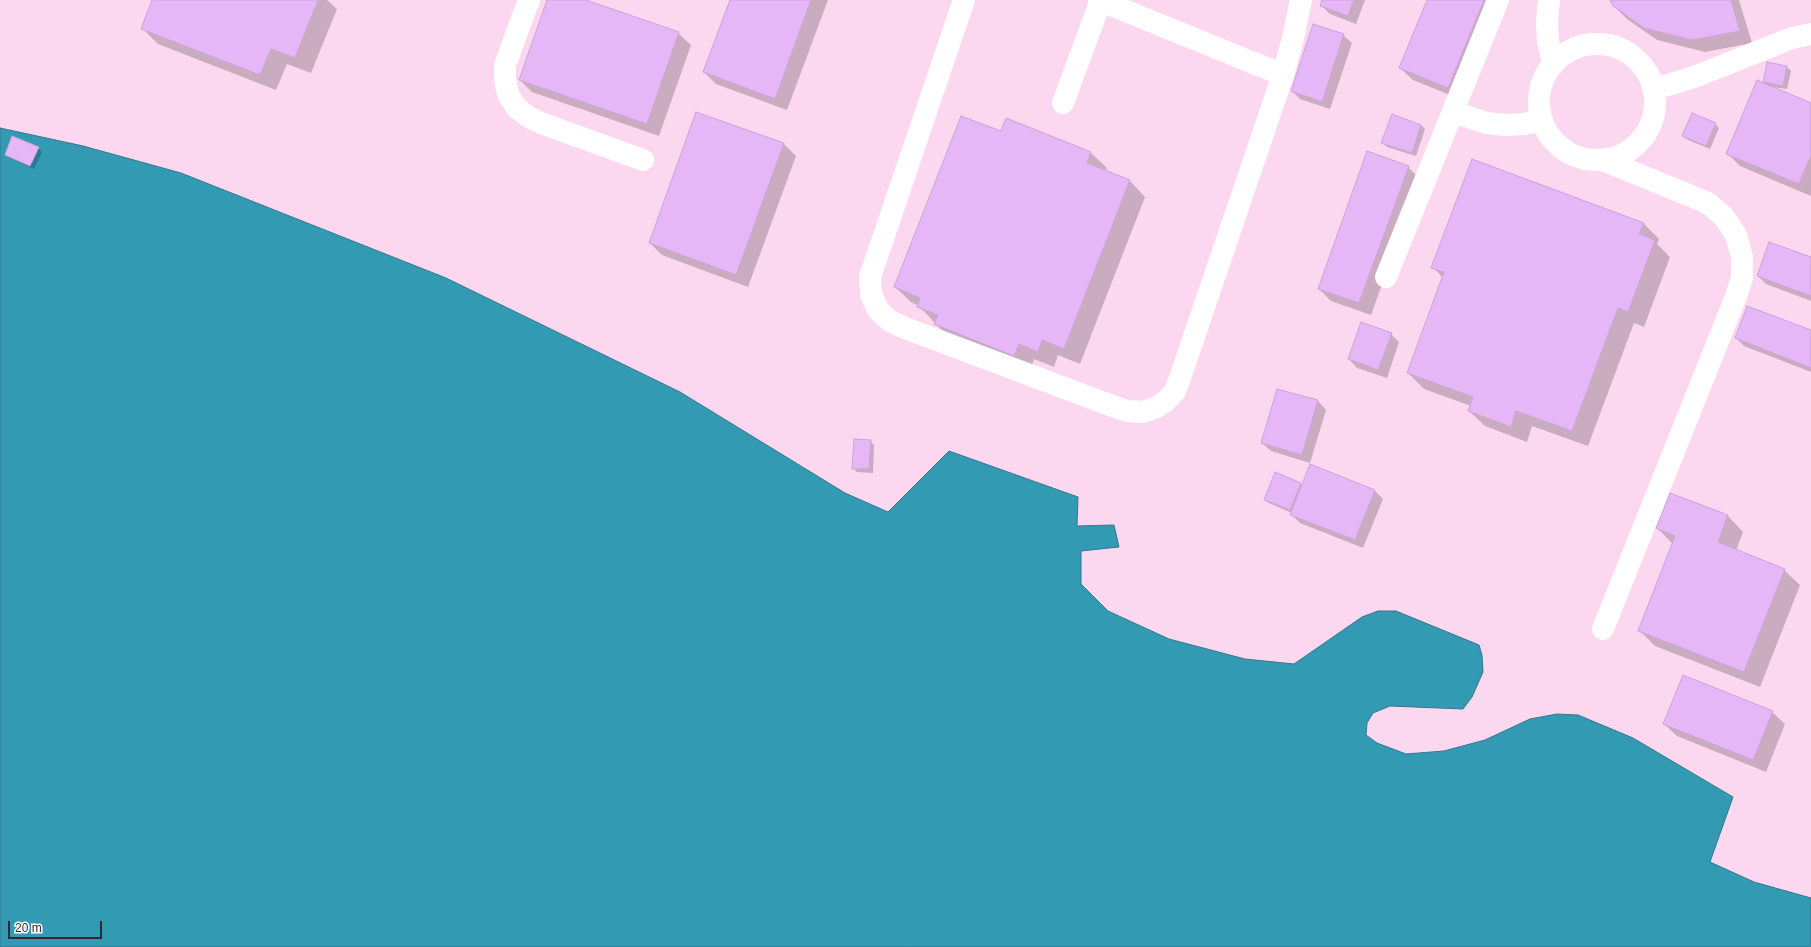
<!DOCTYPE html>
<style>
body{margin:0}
#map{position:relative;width:1811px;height:947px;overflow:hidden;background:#fcd7f0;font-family:Helvetica,sans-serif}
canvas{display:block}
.scale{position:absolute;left:8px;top:921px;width:94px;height:18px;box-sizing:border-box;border:2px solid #3a2434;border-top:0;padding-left:5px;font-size:12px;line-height:14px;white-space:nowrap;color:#3a2434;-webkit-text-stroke:3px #fff;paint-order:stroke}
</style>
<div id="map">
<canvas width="1811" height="947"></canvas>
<div class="scale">20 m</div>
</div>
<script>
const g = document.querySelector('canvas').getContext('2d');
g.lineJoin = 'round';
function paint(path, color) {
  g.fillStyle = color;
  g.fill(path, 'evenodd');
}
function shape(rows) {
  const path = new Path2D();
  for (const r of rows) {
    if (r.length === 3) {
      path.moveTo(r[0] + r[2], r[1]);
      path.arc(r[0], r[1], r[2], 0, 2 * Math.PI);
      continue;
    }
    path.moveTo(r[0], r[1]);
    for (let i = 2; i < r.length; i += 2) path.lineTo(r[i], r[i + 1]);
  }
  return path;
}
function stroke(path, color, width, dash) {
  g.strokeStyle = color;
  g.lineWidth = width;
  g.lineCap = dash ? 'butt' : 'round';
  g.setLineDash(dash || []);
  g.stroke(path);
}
const water = shape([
 [0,128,83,146,181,173,446,278,680,392,845,493,888,512,949,451,1078,497,1077,526,1114,525,1119,547,1081,551,1081,584,1108,611,1169,639,1245,659,1294,664,1362,617,1378,611,1396,611,1479,645,1482,655,1483,672,1472,697,1463,709,1390,706,1373,713,1367,723,1366,735,1377,743,1406,754,1444,751,1485,740,1530,719,1557,714,1578,715,1633,738,1733,797,1710,862,1754,882,1811,898,1811,947,0,947,0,128]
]);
const shadow = shape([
 [153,0,327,0,337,9,311,73,287,64,276,90,158,44,142,28],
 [548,0,583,0,678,33,691,45,659,136,532,92,520,80],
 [731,0,828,0,787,110,716,84,704,72],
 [1323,0,1365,0,1356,24,1330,14,1321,5],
 [1428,0,1501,0,1460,99,1413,80,1400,68],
 [1611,0,1739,0,1752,43,1705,52,1657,40,1627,19,1614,6],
 [1343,35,1352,43,1330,109,1300,99,1292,91],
 [1787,67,1791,71,1787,89,1772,87,1811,104,1811,196,1740,166,1728,154,1768,86,1764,82],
 [1006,119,1091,153,1107,168,1105,171,1130,181,1145,197,1080,364,1058,355,1054,367,1034,359,1030,371,951,340,919,306,911,302,895,287,1001,132],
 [1715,124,1719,128,1710,149,1688,140,1684,136],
 [1421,125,1425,129,1416,156,1387,147,1383,143],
 [784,144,796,156,748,287,662,255,650,243],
 [38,148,42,152,34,169,10,158,6,154],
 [1408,167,1420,179,1371,315,1331,301,1319,289],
 [1643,223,1659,239,1657,244,1670,257,1644,327,1634,323,1588,446,1532,426,1527,442,1485,426,1469,411,1471,406,1424,389,1408,373,1443,278,1433,267],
 [1811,258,1811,301,1766,284,1758,276],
 [1811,331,1811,372,1744,346,1736,338],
 [1391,334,1399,342,1387,378,1357,368,1349,359],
 [1318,401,1326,410,1310,463,1271,451,1262,443],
 [870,441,874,445,873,473,857,472,853,468],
 [1311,466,1375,491,1383,499,1363,548,1300,523,1291,514,1292,513,1269,503,1265,499,1276,474,1303,486],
 [1671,494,1728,516,1743,532,1736,551,1784,570,1800,585,1760,687,1655,646,1639,630,1673,544,1657,528],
 [1772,712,1785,724,1766,772,1677,736,1664,724]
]);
const building = shape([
 [152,0,318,0,295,58,271,49,260,75,141,29,152,0],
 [547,0,586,0,679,32,647,124,519,80,547,0],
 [730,0,811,0,775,99,703,72,730,0],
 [1322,0,1354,0,1348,16,1320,6,1322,0],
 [1427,0,1484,0,1448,88,1399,68,1427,0],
 [1610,0,1731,0,1740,31,1692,40,1644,28,1613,6,1610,0],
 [1313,24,1344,34,1322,102,1291,91,1313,24],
 [1767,62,1787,66,1783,86,1763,82,1767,62],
 [1757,80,1811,103,1811,155,1799,184,1726,154,1757,80],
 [696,112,784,143,736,275,649,243,696,112],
 [1692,113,1716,123,1706,146,1682,136,1692,113],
 [1392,114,1421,125,1412,153,1381,143,1392,114],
 [961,116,1001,131,1006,118,1091,152,1087,163,1130,180,1064,349,1042,340,1038,352,1019,344,1014,356,934,324,938,315,917,307,920,298,894,287,961,116],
 [12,136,39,147,30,166,5,155,12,136],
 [1367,151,1409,166,1359,303,1318,289,1367,151],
 [1472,159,1644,223,1639,234,1655,240,1628,312,1618,308,1572,431,1516,411,1511,427,1468,411,1473,397,1407,373,1444,272,1431,268,1472,159],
 [1769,242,1811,257,1811,296,1757,276,1769,242],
 [1747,306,1811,330,1811,368,1735,338,1747,306],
 [1361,322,1392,333,1378,370,1348,359,1361,322],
 [1277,389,1318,400,1302,455,1261,443,1277,389],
 [854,439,871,440,869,469,852,469,854,439],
 [1310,464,1375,490,1355,540,1290,515,1310,464],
 [1275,472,1301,483,1290,510,1264,500,1275,472],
 [1670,493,1728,515,1718,542,1785,569,1744,672,1638,631,1675,536,1656,528,1670,493],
 [1683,675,1773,711,1753,760,1663,724,1683,675]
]);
const minor = shape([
 [529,0,505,65,505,79,508,94,516,107,527,116,541,123,643,160],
 [964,0,870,277,871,294,878,310,890,321,905,328,1115,407,1128,411,1142,412,1155,408,1166,401,1175,391,1180,378,1283,75,1293,38,1301,0],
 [1099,0,1283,75],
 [1549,0,1547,21,1548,42,1553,63],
 [1597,102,58],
 [1655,89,1694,77,1792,38,1811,34],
 [1063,103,1101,0],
 [1453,112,1487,123,1506,125,1524,124,1542,120],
 [1386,277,1498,0],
 [1603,629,1735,299,1742,278,1742,257,1736,235,1724,217,1708,203,1603,160]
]);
paint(water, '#339ab3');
stroke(water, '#35778d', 1);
paint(shadow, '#0003');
paint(building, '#e6b7f6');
stroke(building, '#cba3d9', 1);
stroke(minor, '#fff', 22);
</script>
